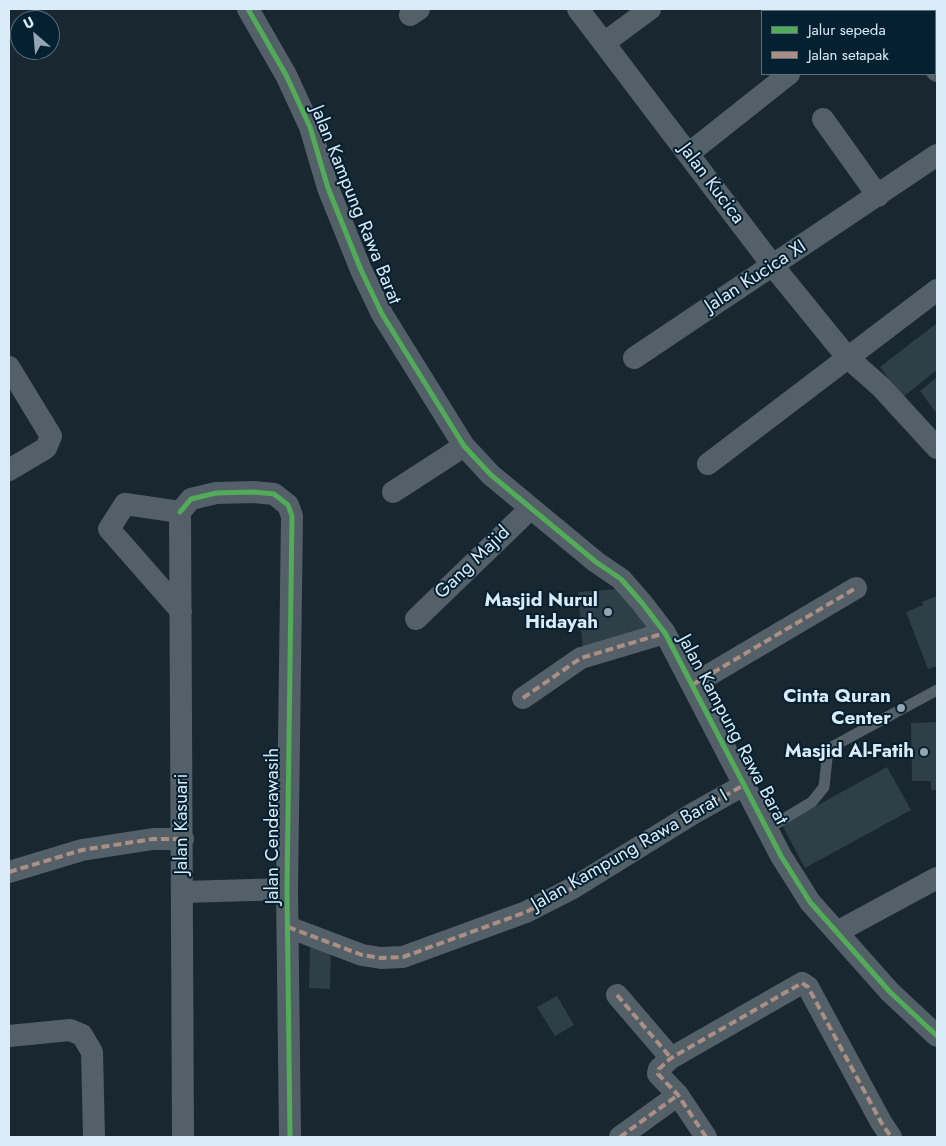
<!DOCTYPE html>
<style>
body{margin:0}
#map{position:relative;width:946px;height:1146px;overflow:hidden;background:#182730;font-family:Jost,sans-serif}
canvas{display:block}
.frame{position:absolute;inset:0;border:10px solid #daeaf6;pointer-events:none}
.legend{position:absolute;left:761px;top:10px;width:175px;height:65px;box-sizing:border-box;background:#042031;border:1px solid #5a7180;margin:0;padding:6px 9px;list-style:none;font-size:15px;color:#daeaf6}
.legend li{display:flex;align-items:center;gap:10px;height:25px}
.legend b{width:25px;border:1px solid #5a7180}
.north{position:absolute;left:10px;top:10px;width:50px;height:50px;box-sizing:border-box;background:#042031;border:1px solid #5a7180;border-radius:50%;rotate:333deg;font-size:14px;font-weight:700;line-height:20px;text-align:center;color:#daeaf6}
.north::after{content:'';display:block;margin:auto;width:18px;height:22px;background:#96a6b1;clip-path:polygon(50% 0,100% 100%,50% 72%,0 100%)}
</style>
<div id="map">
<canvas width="946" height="1146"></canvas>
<div class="frame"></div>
<ul class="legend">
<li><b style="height:6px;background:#51ab58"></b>Jalur sepeda</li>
<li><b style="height:6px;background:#ac8f84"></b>Jalan setapak</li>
</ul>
<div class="north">U</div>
</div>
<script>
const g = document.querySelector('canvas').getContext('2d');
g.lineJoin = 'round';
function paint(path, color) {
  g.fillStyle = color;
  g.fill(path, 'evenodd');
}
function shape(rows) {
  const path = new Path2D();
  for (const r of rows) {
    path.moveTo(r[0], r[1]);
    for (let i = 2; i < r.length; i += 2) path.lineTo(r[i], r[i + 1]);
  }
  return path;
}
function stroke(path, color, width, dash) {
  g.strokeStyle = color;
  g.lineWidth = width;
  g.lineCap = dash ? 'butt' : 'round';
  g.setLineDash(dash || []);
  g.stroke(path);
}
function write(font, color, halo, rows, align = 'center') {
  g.font = font + ' Jost,sans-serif';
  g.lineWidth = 4;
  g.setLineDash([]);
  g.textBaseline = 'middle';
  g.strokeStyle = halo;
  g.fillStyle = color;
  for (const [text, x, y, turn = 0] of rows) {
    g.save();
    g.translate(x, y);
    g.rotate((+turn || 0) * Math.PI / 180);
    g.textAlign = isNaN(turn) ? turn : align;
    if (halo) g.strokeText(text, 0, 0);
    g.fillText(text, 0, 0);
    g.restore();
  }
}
const building = shape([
 [937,323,937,370,903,397,880,367],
 [937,377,937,414,920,391],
 [618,589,651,631,583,651,578,592],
 [937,596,937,666,928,669,906,612,923,605,922,602],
 [937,722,937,790,931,790,931,781,912,781,911,723],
 [887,767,911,810,805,868,782,825],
 [310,947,331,948,330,989,309,988],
 [557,996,574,1025,555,1036,537,1007]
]);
const service = shape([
 [767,829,812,802,824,787,828,749,937,690]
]);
const minor = shape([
 [248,9,286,75,310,127,328,188,361,270,382,314,464,446,491,475,596,562,621,579,642,603,665,633,781,856,810,902,890,992,937,1036],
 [578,9,773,266,847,357,881,387,937,448],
 [888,9,890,11],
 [410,15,419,9],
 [604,43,650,9],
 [935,68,937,71],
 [823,119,878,196],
 [688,154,789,74],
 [634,358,937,155],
 [9,367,51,436,46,448,9,470],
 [708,464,937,290],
 [393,492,464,446],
 [180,512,191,499,216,493,253,492,274,494,288,505,292,516,287,889,290,1137],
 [180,512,183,1137],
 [180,512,125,504,109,529,181,611],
 [416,619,531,508],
 [692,685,856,588],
 [523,698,581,658,665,633],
 [9,872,82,850,153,839,183,839],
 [183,892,287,889],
 [288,927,362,955,381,958,403,957,526,912,573,888,694,813,744,785],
 [837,932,937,878],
 [617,995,671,1058],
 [9,1036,70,1030,82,1035,92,1052,94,1137],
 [620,1137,678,1095],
 [706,1137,678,1095,658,1074,659,1069,671,1058,802,983,808,987,881,1122,891,1137]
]);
const quiet = shape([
 [692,685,856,588],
 [523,698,581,658,665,633],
 [9,872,82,850,153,839,183,839],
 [288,927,362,955,381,958,403,957,526,912,573,888,694,813,744,785],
 [617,995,671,1058],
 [620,1137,678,1095],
 [706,1137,678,1095,658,1074,659,1069,671,1058,802,983,808,987,881,1122,891,1137]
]);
const cycleway = shape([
 [248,9,286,75,310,127,328,188,361,270,382,314,464,446,491,475,596,562,621,579,642,603,665,633,781,856,810,902,890,992,937,1036],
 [180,512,191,499,216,493,253,492,274,494,288,505,292,516,287,889,290,1137]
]);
const markers = [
 [608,612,5,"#96a6b1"],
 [901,708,5,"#96a6b1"],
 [924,752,5,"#96a6b1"]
];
const streetNames = [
 ["Jalan Kucica",711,184,53],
 ["Jalan Kampung Rawa Barat",355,205,68],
 ["Jalan Kucica XI",756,277,-33],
 ["Gang Majid",473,563,-44],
 ["Jalan Kampung Rawa Barat",732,730,62],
 ["Jalan Kasuari",182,824,-90],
 ["Jalan Cenderawasih",273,826,-90],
 ["Jalan Kampung Rawa Barat I",630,851,-30]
];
const poiNames = [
 ["Masjid Nurul",598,601],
 ["Hidayah",598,623],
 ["Cinta Quran",891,697],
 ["Center",891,719],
 ["Masjid Al-Fatih",914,752]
];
paint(building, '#2f3f48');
stroke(service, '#546067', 11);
stroke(minor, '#546067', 22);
stroke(quiet, '#ac8f84', 4, [8, 4]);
stroke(cycleway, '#51ab58', 5);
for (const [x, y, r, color] of markers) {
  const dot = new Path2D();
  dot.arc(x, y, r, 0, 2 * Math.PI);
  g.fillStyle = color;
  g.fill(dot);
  stroke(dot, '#042031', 2);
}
write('19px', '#daeaf6', '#042031', streetNames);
write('bold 19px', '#daeaf6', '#042031', poiNames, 'right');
</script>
